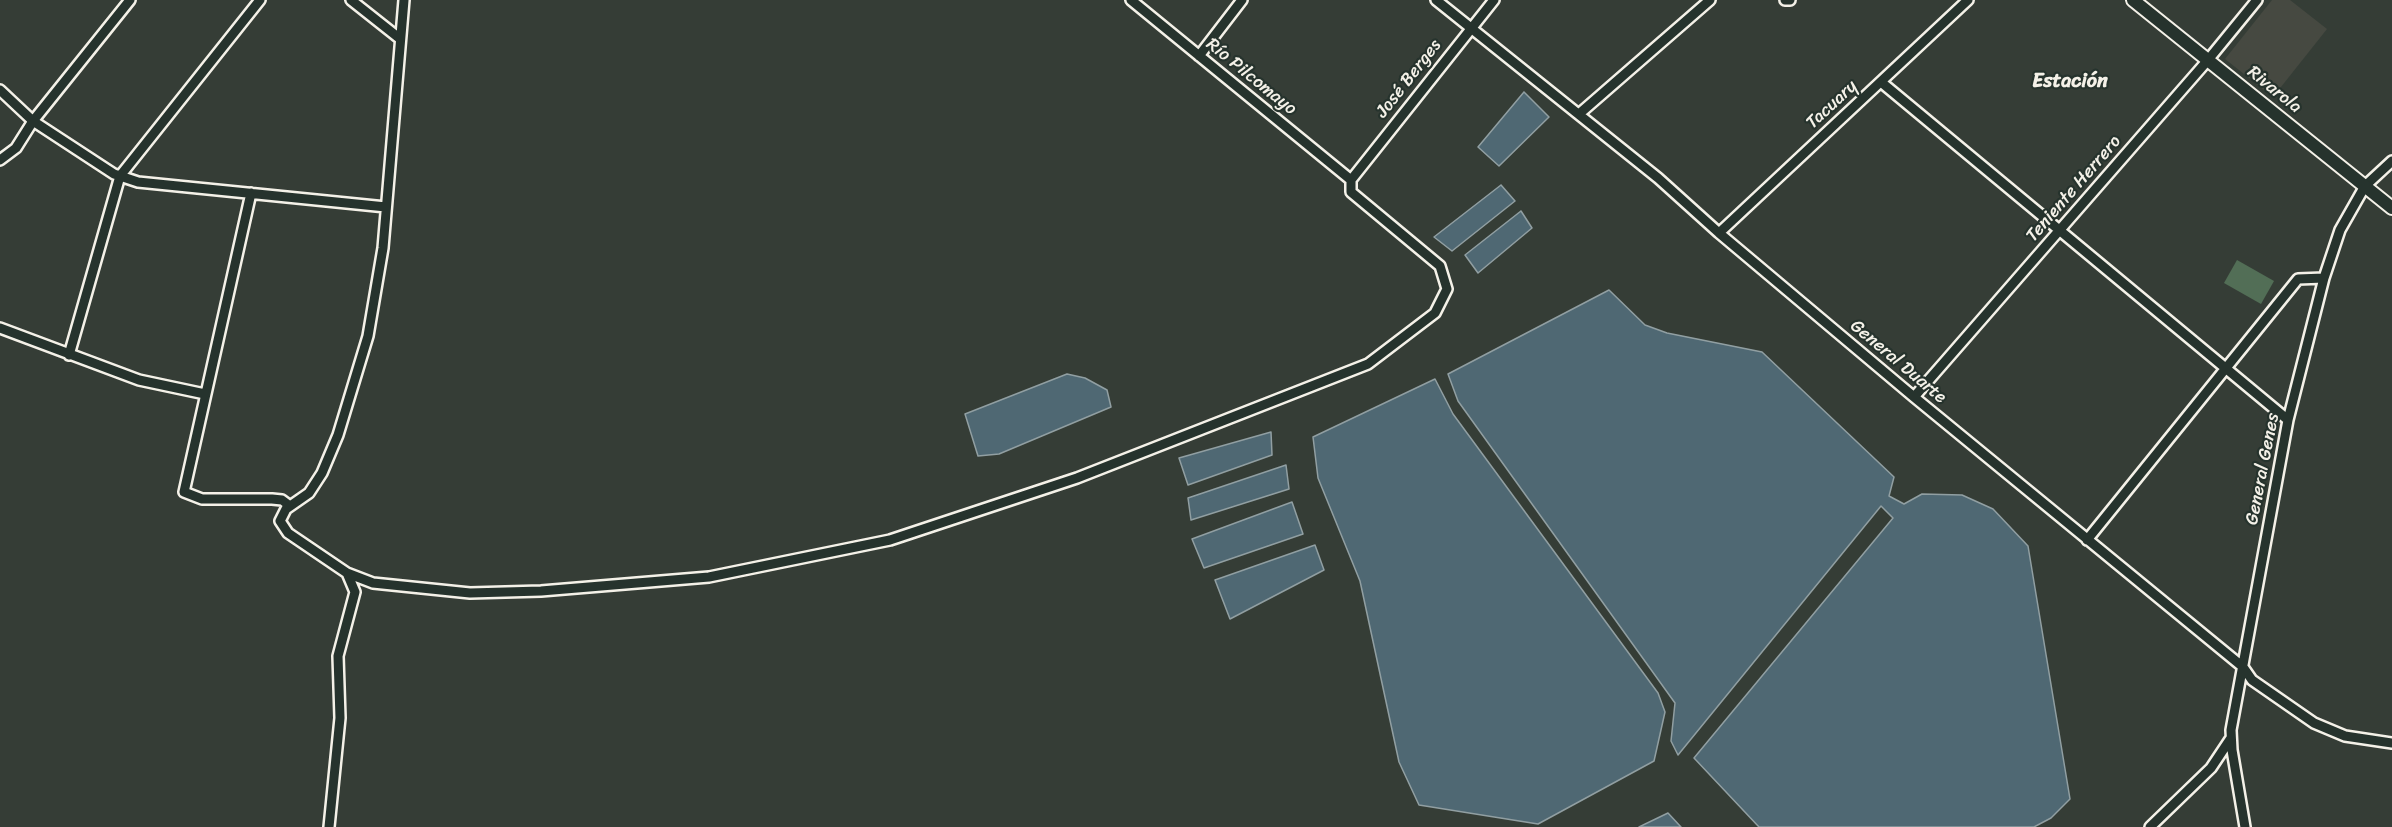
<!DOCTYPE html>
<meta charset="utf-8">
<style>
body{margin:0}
canvas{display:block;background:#353d36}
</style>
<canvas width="2392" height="827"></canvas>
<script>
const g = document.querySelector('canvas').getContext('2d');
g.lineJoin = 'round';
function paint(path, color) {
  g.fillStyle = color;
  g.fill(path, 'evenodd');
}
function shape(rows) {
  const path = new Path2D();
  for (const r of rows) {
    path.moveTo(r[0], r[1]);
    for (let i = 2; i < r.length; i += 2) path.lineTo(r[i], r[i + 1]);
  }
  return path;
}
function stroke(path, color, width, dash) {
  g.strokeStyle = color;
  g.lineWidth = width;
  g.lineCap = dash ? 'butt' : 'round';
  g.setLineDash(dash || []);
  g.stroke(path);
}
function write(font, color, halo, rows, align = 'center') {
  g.font = font + ' Sriracha,sans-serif';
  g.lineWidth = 4.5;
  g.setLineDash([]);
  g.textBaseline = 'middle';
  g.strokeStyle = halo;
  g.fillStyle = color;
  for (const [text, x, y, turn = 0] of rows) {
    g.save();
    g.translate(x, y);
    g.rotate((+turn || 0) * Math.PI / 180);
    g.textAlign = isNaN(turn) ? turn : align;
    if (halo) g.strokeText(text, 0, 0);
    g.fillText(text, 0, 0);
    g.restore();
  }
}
const built = shape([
 [2272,0,2290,0,2327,29,2273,97,2225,59]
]);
const green = shape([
 [2237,260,2274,281,2261,304,2224,283]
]);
const water = shape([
 [1524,92,1549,117,1499,166,1478,147,1524,92],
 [1501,185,1515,201,1452,251,1434,237,1501,185],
 [1521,211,1532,228,1478,273,1465,255,1521,211],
 [1609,290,1645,325,1667,333,1762,352,1894,477,1889,496,1904,504,1922,494,1962,495,1993,509,2028,546,2070,799,2051,818,2034,827,1759,827,1694,758,1893,518,1881,506,1678,755,1671,741,1675,703,1458,401,1448,374,1609,290],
 [1067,374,1085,378,1107,390,1111,407,999,454,978,456,965,414,1067,374],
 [1435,379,1453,414,1658,693,1665,712,1654,761,1538,824,1419,805,1399,762,1360,581,1318,478,1313,437,1435,379],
 [1271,432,1272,455,1188,485,1179,458,1271,432],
 [1286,465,1289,489,1191,520,1188,498,1286,465],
 [1292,502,1303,534,1204,568,1192,539,1292,502],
 [1315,545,1324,570,1230,619,1215,580,1315,545],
 [1668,813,1681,827,1639,827,1668,813]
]);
const minor = shape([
 [351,0,399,38],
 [1131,0,1351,180],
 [1436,0,1658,178,1719,233,1914,397,2243,667,2252,680,2314,723,2345,736,2392,743],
 [1785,0,1790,0],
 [1199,56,1242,0],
 [1881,82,2288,420],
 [0,90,33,121,114,174,138,182,386,207],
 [1579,114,1710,0],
 [0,160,16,148,33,121,130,0],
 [1351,180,1494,0],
 [251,193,184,492,202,499,272,499,282,500,290,506],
 [1719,233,1968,0],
 [0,328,139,380,205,394],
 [69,355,120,176,260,0],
 [1914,397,2208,60,2257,0],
 [2087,540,2298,279,2324,278],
 [347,573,373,583,470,593,541,591,709,577,890,540,1077,478,1368,364,1435,313,1447,289,1440,266,1351,192,1351,180],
 [329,827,340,718,338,656,355,592,347,573,288,533,280,521,286,509,309,493,322,473,338,435,368,336,383,248,404,0],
 [2150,827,2211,768,2231,738],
 [2245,827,2232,750,2231,730,2288,420,2324,278,2340,230,2365,186,2392,161]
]);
const tertiary = shape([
 [2133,0,2392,208]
]);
const streetNames = [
 ["Río Pilcomayo",1251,77,39],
 ["José Berges",1409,79,-52],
 ["Rivarola",2274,90,39],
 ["Tacuary",1832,105,-43],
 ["Teniente Herrero",2074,189,-49],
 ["General Duarte",1898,362,40],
 ["General Genes",2263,469,-79]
];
const neighbourhoodNames = [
 ["Estación",2070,82]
];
paint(built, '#464941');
paint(green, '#526e56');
paint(water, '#4f6873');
stroke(water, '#919fa2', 1.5);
stroke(minor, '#f4f1e8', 14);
stroke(tertiary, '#f4f1e8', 16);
stroke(minor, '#26332d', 9);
stroke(tertiary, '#26332d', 12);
write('18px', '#f4f1e8', '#26332d', streetNames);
write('bold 20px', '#f4f1e8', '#26332d', neighbourhoodNames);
</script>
